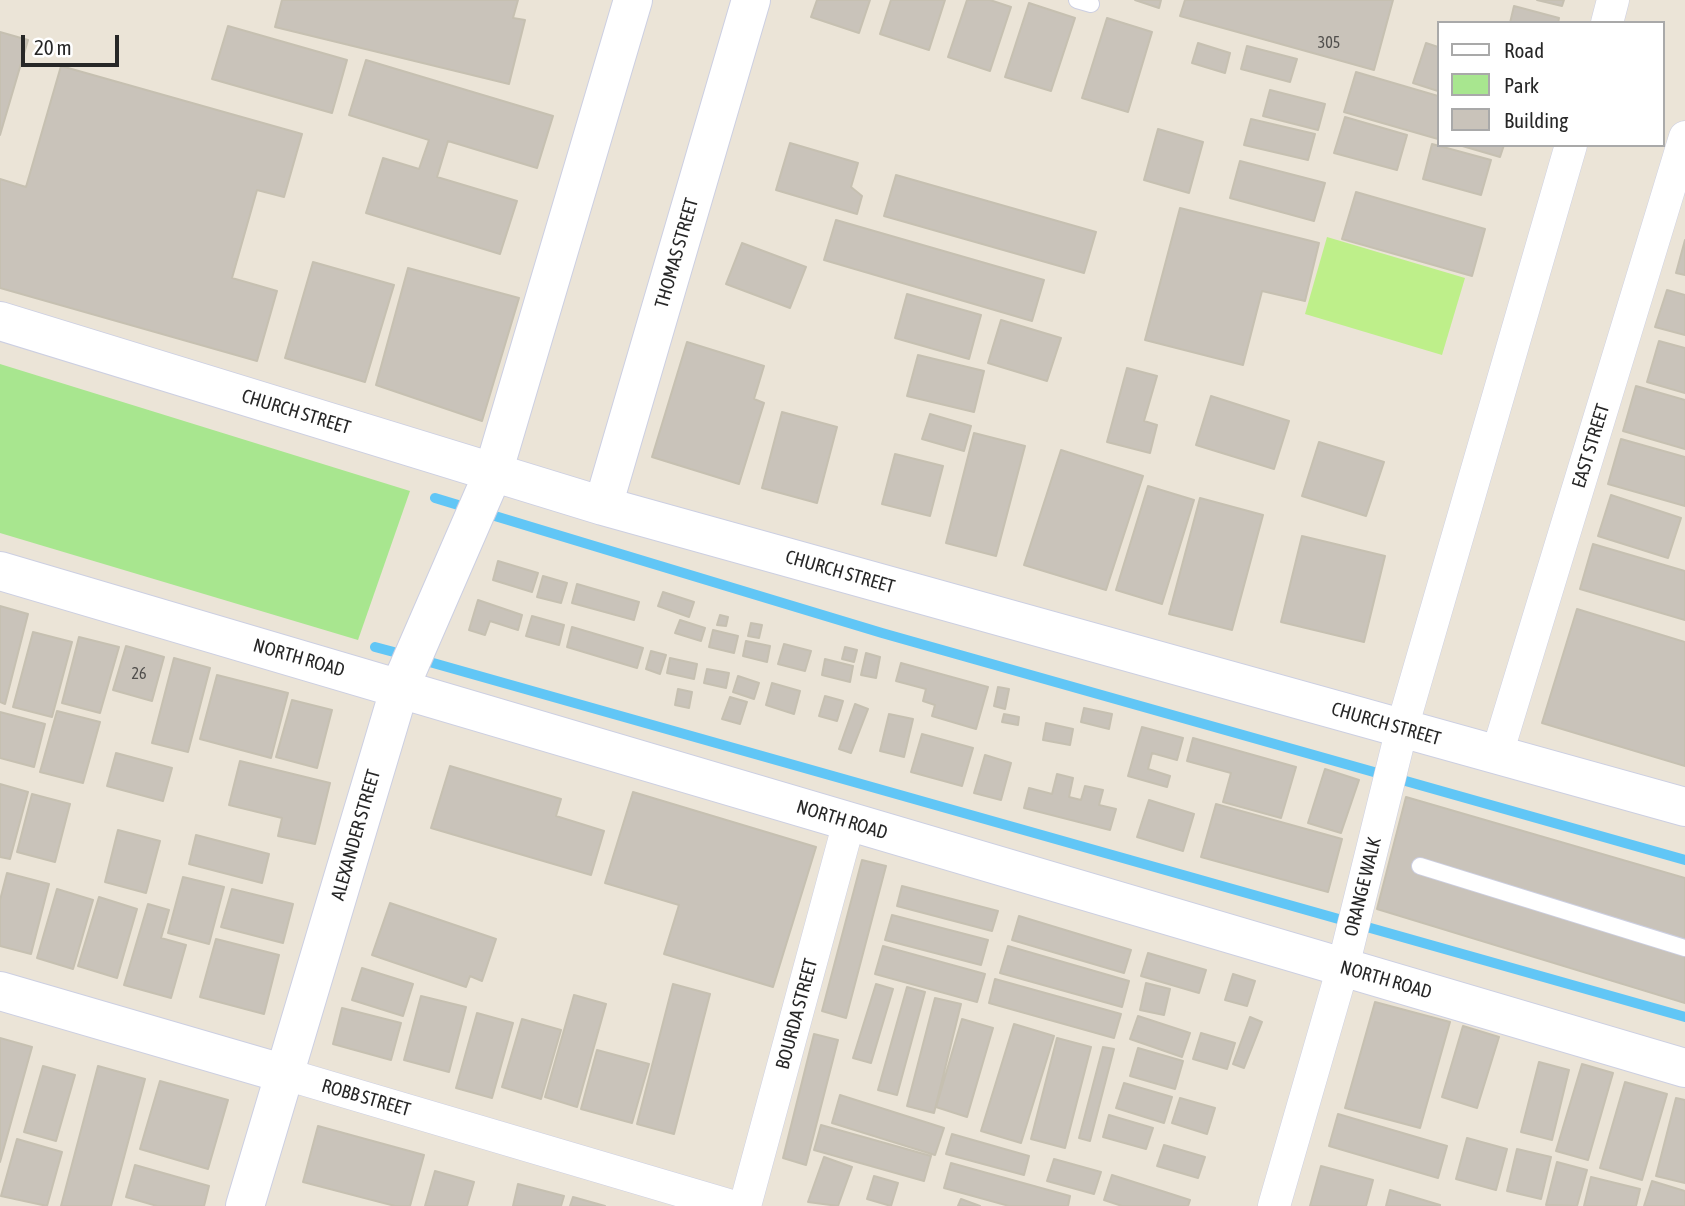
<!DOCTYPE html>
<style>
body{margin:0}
#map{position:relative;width:1685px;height:1206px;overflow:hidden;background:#ebe4d7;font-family:"Asap Condensed",sans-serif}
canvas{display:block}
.legend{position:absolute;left:1437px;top:21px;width:228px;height:126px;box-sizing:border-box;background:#fff;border:2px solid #a9a9a9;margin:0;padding:9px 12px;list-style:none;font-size:21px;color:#272727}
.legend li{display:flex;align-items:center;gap:14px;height:35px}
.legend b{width:35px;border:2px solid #a9a9a9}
.scale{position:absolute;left:21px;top:35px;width:98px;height:32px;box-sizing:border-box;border:4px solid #272727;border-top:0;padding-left:9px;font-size:21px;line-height:24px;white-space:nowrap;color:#272727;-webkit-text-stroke:5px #fff;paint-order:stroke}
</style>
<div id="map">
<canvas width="1685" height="1206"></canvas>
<ul class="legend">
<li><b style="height:9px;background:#fff"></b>Road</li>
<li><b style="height:19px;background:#a8e68f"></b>Park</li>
<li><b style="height:19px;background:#c9c3ba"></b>Building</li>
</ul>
<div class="scale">20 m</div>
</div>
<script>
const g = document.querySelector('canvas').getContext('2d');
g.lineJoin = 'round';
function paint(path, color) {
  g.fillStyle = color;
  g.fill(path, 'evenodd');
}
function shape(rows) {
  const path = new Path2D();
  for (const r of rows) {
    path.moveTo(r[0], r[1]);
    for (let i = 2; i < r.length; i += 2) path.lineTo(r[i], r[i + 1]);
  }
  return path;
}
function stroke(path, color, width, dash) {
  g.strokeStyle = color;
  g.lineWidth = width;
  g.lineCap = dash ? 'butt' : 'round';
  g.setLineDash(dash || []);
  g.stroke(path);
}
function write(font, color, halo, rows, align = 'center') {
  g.font = font + ' "Asap Condensed",sans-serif';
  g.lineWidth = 6;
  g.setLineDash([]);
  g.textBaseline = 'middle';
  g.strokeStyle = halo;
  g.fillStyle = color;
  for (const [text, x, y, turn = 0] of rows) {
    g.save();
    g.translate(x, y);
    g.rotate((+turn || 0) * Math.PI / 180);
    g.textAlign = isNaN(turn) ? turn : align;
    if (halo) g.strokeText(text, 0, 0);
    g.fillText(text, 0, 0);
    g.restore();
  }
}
const green = shape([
 [0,364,410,491,358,640,0,533]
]);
const pitch = shape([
 [1327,237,1465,278,1442,355,1305,314]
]);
const stream = shape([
 [435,498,468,508],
 [485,513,882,633,1685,860],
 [375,647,405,655],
 [419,659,1685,1017]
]);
const building = shape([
 [282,0,518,0,513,18,525,20,509,84,275,27,282,0],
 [817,0,870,0,859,33,811,17,817,0],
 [891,0,945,0,929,50,880,34,891,0],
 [967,0,990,0,1011,7,990,71,948,57,967,0],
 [1135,0,1161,0,1159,8,1135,0],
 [1185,0,1393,0,1374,70,1180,16,1185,0],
 [1537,0,1564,0,1562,6,1537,0],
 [1029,3,1075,18,1051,91,1005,77,1029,3],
 [1514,6,1559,18,1558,23,1510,23,1514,6],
 [1107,18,1152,32,1128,112,1082,98,1107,18],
 [228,26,347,60,332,113,212,79,228,26],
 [0,32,28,40,0,135,0,32],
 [1198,43,1230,53,1225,73,1192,63,1198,43],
 [1426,43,1438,47,1438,91,1413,83,1426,43],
 [1247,46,1297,59,1290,82,1241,69,1247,46],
 [366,60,553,116,537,168,448,141,437,177,517,201,500,254,366,213,383,158,419,169,429,140,349,115,366,60],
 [61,66,302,134,284,197,257,190,232,278,277,291,257,361,0,288,0,179,26,187,61,66],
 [1356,72,1438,96,1438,139,1344,112,1356,72],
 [1270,90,1325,104,1318,130,1263,116,1270,90],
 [1345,117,1407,135,1397,170,1334,153,1345,117],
 [1251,119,1315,134,1308,160,1244,145,1251,119],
 [1158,129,1203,142,1189,193,1144,180,1158,129],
 [790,143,858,163,851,187,862,196,857,214,776,190,790,143],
 [1432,144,1491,160,1481,195,1423,179,1432,144],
 [1459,145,1504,145,1500,157,1459,145],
 [1240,161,1325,183,1314,221,1230,198,1240,161],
 [896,175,1096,232,1084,273,884,216,896,175],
 [1356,192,1485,229,1472,276,1342,239,1356,192],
 [1180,208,1319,243,1305,301,1262,291,1243,365,1145,340,1180,208],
 [836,220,1044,280,1032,321,824,260,836,220],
 [1685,240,1685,275,1676,273,1685,240],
 [742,243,806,267,790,308,726,284,742,243],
 [313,262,394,285,365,382,285,358,313,262],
 [408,268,519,298,482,421,376,385,408,268],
 [1667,290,1685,295,1685,335,1655,327,1667,290],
 [907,294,981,315,969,359,895,338,907,294],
 [1001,320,1061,338,1047,381,988,363,1001,320],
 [1659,341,1685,348,1685,393,1647,382,1659,341],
 [687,342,764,366,754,399,764,403,739,484,652,457,687,342],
 [918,355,984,371,974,412,907,396,918,355],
 [1127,368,1157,376,1144,421,1157,425,1150,453,1107,442,1127,368],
 [1636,386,1685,400,1685,449,1623,431,1636,386],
 [1211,396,1289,421,1274,469,1196,445,1211,396],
 [782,412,837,427,817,503,762,488,782,412],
 [930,414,971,426,964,451,922,439,930,414],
 [974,433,1025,446,996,556,946,543,974,433],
 [1621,439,1685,457,1685,506,1608,484,1621,439],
 [1319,442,1384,462,1366,516,1302,496,1319,442],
 [1061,450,1143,476,1106,590,1024,565,1061,450],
 [895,454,943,466,930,516,882,504,895,454],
 [1148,486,1194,500,1162,604,1116,590,1148,486],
 [1611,495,1681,518,1668,558,1598,536,1611,495],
 [1200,498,1263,515,1232,630,1169,614,1200,498],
 [1302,536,1385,556,1364,642,1281,622,1302,536],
 [1593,544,1685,571,1685,620,1580,589,1593,544],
 [498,561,538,573,532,592,493,580,498,561],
 [543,576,567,583,561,603,537,597,543,576],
 [577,584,639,602,634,620,572,603,577,584],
 [663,592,694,602,689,617,658,606,663,592],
 [478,600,522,615,518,630,490,621,485,635,469,630,478,600],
 [0,606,28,614,5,704,0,702,0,606],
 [1577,609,1685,642,1685,766,1542,723,1577,609],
 [720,615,728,617,726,626,717,625,720,615],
 [532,616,564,625,559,645,526,636,532,616],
 [680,620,705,628,701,641,675,633,680,620],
 [751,623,762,625,759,638,748,636,751,623],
 [572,627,643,648,637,668,567,647,572,627],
 [713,630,738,636,734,653,709,647,713,630],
 [33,632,72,642,52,717,13,707,33,632],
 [79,637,119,647,100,713,62,703,79,637],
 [746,641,770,646,767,662,743,656,746,641],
 [784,644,811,651,805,671,778,664,784,644],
 [126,646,164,657,152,701,113,690,126,646],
 [845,647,857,650,854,662,842,659,845,647],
 [651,651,666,655,660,674,646,669,651,651],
 [866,653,880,657,876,678,861,675,866,653],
 [174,658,210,668,188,752,152,743,174,658],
 [670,658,697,664,694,679,667,673,670,658],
 [825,659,853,666,850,682,822,675,825,659],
 [901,663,988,687,976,729,932,716,935,705,923,701,926,689,896,681,901,663],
 [707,669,729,673,726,688,704,683,707,669],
 [217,675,288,693,271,758,200,739,217,675],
 [738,676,759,683,754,699,733,692,738,676],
 [772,683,800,691,794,714,766,705,772,683],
 [998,687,1009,689,1005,709,994,706,998,687],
 [678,689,692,692,689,708,675,705,678,689],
 [825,696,843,701,837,721,819,716,825,696],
 [730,697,747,702,740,724,722,719,730,697],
 [292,700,332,710,317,768,276,757,292,700],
 [855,704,868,709,851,753,839,749,855,704],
 [1084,708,1112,714,1109,729,1081,722,1084,708],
 [57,711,100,722,83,783,40,772,57,711],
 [0,712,45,724,34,767,0,758,0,712],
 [889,714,913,719,904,757,880,751,889,714],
 [1004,714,1019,717,1018,725,1002,722,1004,714],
 [1046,723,1073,729,1070,745,1043,740,1046,723],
 [1142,727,1183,738,1177,760,1152,753,1148,769,1170,776,1167,787,1128,776,1142,727],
 [922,734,973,748,962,786,911,772,922,734],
 [1193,738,1296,767,1281,818,1223,802,1231,773,1187,761,1193,738],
 [116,753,172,768,163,801,107,786,116,753],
 [985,755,1011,763,1001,800,974,793,985,755],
 [240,761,330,783,315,844,278,836,282,818,229,805,240,761],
 [450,766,561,799,556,816,604,831,591,875,431,828,450,766],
 [1325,769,1359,780,1341,833,1308,823,1325,769],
 [1057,774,1073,778,1069,797,1081,800,1085,786,1103,790,1099,805,1116,809,1110,830,1024,808,1029,788,1052,794,1057,774],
 [0,784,28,792,10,859,0,857,0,784],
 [633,792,816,847,773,987,664,954,679,905,605,883,633,792],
 [32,794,70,804,55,862,17,852,32,794],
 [1406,797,1685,878,1685,1003,1377,909,1406,797],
 [1149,800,1194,814,1183,851,1137,837,1149,800],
 [1216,804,1342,839,1328,892,1201,857,1216,804],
 [118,830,160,841,146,893,105,882,118,830],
 [196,835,269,854,262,883,189,864,196,835],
 [862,860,886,866,846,1018,822,1011,862,860],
 [7,873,49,884,31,954,0,946,0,900,7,873],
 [183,877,224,887,209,944,168,933,183,877],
 [902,886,998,911,992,931,897,906,902,886],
 [57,889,93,900,73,969,37,958,57,889],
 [232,889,293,904,283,943,221,927,232,889],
 [99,897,137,909,117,978,78,966,99,897],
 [390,903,496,939,482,981,470,976,466,987,372,955,390,903],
 [148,904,169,910,161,938,186,945,171,998,124,985,148,904],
 [892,915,988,940,981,965,885,940,892,915],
 [1019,916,1131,950,1124,973,1012,940,1019,916],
 [216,939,279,955,264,1014,200,997,216,939],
 [883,946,985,974,977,1002,875,974,883,946],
 [1008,946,1129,981,1122,1007,1000,973,1008,946],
 [1148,953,1206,970,1199,993,1141,976,1148,953],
 [362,968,413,984,403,1016,352,1000,362,968],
 [1233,974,1255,981,1247,1006,1225,1000,1233,974],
 [995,979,1121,1014,1114,1038,989,1003,995,979],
 [1146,983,1170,989,1164,1015,1140,1010,1146,983],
 [673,984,710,994,674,1134,637,1124,673,984],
 [876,984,893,989,871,1063,853,1058,876,984],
 [907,987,925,992,897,1095,878,1090,907,987],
 [574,995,606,1004,577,1107,545,1097,574,995],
 [421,996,466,1007,449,1072,404,1060,421,996],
 [935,998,961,1004,934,1113,907,1106,935,998],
 [1375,1002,1450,1022,1420,1128,1345,1108,1375,1002],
 [342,1008,401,1023,391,1060,333,1044,342,1008],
 [477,1013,513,1023,492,1098,456,1088,477,1013],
 [1138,1016,1190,1033,1182,1057,1130,1039,1138,1016],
 [1250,1017,1262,1022,1244,1068,1233,1064,1250,1017],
 [522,1019,561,1030,541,1099,502,1087,522,1019],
 [962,1019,993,1028,967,1117,936,1107,962,1019],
 [1014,1024,1054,1036,1021,1143,981,1131,1014,1024],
 [1463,1026,1499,1037,1477,1108,1442,1097,1463,1026],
 [1201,1033,1235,1043,1227,1069,1193,1059,1201,1033],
 [814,1034,838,1040,806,1165,783,1158,814,1034],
 [0,1038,32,1047,0,1162,0,1038],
 [1057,1038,1091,1047,1065,1148,1031,1139,1057,1038],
 [1103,1047,1114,1049,1090,1141,1079,1138,1103,1047],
 [1138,1048,1183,1061,1175,1089,1130,1076,1138,1048],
 [597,1050,649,1064,632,1123,581,1109,597,1050],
 [1539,1062,1569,1070,1552,1140,1521,1132,1539,1062],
 [1582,1064,1613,1073,1588,1160,1556,1151,1582,1064],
 [43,1066,75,1075,56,1141,24,1132,43,1066],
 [98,1066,145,1079,111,1206,61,1206,98,1066],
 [160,1081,228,1100,208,1169,140,1149,160,1081],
 [1625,1082,1667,1094,1642,1180,1600,1168,1625,1082],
 [1124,1083,1172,1097,1164,1123,1116,1108,1124,1083],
 [840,1095,944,1128,935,1155,832,1123,840,1095],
 [1180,1098,1215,1108,1207,1134,1172,1123,1180,1098],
 [1676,1098,1685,1100,1685,1183,1656,1176,1676,1098],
 [1338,1114,1447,1146,1438,1178,1329,1146,1338,1114],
 [1109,1115,1153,1128,1146,1149,1103,1137,1109,1115],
 [821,1125,931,1156,924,1181,814,1150,821,1125],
 [318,1126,424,1155,410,1206,395,1206,303,1182,318,1126],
 [952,1134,1029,1156,1024,1175,946,1154,952,1134],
 [1467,1138,1507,1149,1496,1190,1456,1179,1467,1138],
 [17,1139,62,1152,47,1206,1,1196,17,1139],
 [1164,1145,1205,1157,1198,1178,1157,1166,1164,1145],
 [1517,1149,1551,1157,1541,1199,1507,1191,1517,1149],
 [824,1157,852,1167,838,1206,808,1202,824,1157],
 [1054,1159,1101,1172,1094,1194,1047,1181,1054,1159],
 [1557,1162,1587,1170,1577,1206,1546,1205,1557,1162],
 [951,1163,1070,1196,1068,1206,1009,1206,944,1188,951,1163],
 [135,1165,209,1186,204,1206,157,1206,126,1197,135,1165],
 [1321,1166,1373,1180,1366,1206,1310,1206,1321,1166],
 [435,1171,474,1182,467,1206,425,1206,435,1171],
 [1112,1175,1190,1200,1188,1206,1122,1206,1104,1200,1112,1175],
 [874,1176,898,1183,891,1206,867,1199,874,1176],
 [1591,1177,1640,1189,1636,1206,1584,1206,1591,1177],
 [1652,1181,1685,1191,1685,1206,1644,1206,1652,1181],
 [518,1184,564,1196,561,1206,513,1206,518,1184],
 [1390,1190,1440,1205,1440,1206,1386,1206,1390,1190],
 [573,1197,605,1206,570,1206,573,1197],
 [961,1199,980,1206,958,1206,961,1199]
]);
const service = shape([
 [1077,0,1091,4],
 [1420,866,1685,948]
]);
const minor = shape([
 [1607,23,1613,0],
 [1497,754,1685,137],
 [285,1074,732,1206],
 [745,1206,849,822],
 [1274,1206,1343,967,1402,728,1571,145]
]);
const tertiary = shape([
 [0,321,603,506,1685,807],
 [603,506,751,0],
 [0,571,1685,1068],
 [0,991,285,1074],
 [245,1206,400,687,493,473,633,0]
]);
const numberNames = [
 ["305",1329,43],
 ["26",139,674]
];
const streetNames = [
 ["THOMAS STREET",677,253,-74],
 ["CHURCH STREET",296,412,17],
 ["EAST STREET",1591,446,-73],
 ["CHURCH STREET",840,572,16],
 ["NORTH ROAD",299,658,16],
 ["CHURCH STREET",1386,724,16],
 ["NORTH ROAD",842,820,17],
 ["ALEXANDER STREET",356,835,-74],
 ["ORANGE WALK",1363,887,-76],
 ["NORTH ROAD",1386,980,16],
 ["BOURDA STREET",797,1014,-75],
 ["ROBB STREET",366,1098,16]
];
paint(green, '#a8e68f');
paint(pitch, '#beef8a');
stroke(stream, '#61c6f6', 10);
paint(building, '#c9c3ba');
stroke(building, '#c6c0b1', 2);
stroke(service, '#cccfe2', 18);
stroke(minor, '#cccfe2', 33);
stroke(tertiary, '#cccfe2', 40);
stroke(service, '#fff', 16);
stroke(minor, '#fff', 32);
stroke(tertiary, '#fff', 38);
write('16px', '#504e4c', null, numberNames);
write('19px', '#272727', '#fff', streetNames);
</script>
